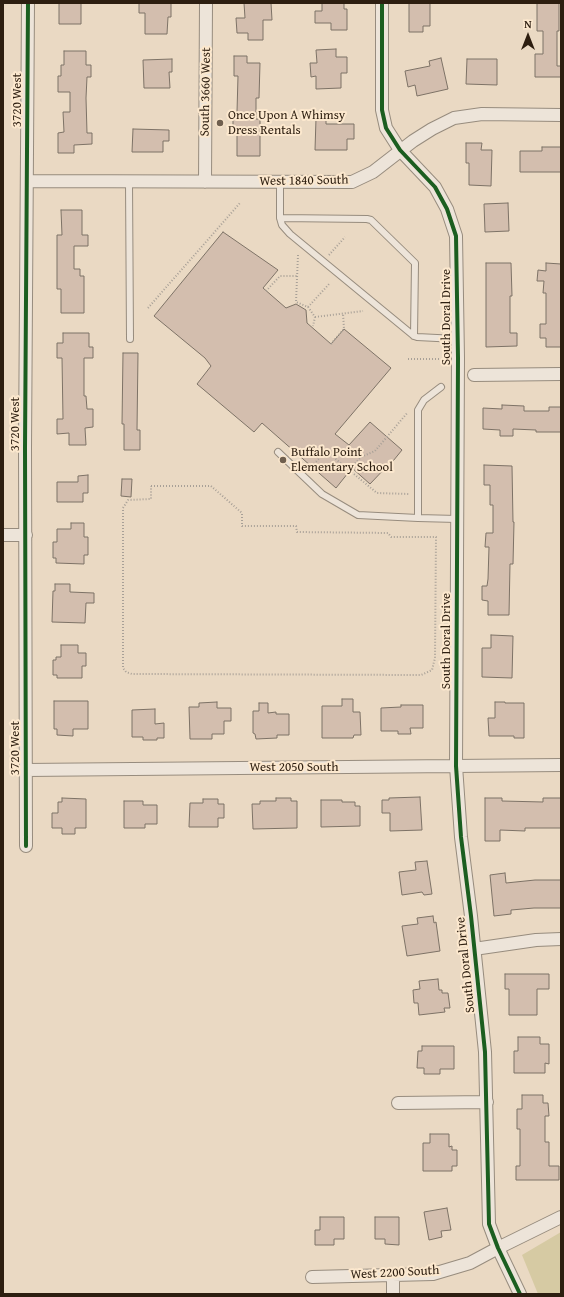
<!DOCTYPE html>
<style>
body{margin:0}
#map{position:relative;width:564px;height:1297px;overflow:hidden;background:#ead9c3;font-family:"Gentium Book Plus",serif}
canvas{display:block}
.frame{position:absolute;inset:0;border:4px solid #2d1e10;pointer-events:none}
.north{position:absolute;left:508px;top:16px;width:40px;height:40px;-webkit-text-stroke:3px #fce8ce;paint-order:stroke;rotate:0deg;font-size:11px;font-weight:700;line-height:16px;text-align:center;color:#2d1e10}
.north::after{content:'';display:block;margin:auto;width:14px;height:18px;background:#2d1e10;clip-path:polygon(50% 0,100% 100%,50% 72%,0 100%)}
</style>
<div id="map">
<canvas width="564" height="1297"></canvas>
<div class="frame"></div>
<div class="north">N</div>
</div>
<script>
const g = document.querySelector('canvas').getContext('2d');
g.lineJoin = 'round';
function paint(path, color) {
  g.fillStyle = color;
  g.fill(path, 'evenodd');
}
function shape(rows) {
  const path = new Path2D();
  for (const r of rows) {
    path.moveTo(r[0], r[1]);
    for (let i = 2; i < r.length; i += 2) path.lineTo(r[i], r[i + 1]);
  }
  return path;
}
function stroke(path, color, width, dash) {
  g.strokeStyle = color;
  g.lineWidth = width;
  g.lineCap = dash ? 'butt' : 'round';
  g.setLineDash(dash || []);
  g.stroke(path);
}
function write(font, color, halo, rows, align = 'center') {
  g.font = font + ' "Gentium Book Plus",serif';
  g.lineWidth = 4;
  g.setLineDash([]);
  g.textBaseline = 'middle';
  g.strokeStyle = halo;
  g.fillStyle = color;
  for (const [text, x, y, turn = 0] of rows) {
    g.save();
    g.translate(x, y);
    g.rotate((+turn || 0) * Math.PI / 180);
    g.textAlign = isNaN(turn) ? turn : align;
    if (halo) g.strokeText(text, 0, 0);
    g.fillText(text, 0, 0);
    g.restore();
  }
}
const green = shape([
 [561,1232,561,1294,538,1294,522,1255]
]);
const building = shape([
 [59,3,81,3,81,24,59,24,59,3],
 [139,3,171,3,171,17,168,17,167,34,145,34,145,13,139,13,139,3],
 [244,3,271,3,272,20,263,20,263,40,248,40,248,33,237,33,236,18,245,18,244,3],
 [322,3,344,3,344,9,347,9,347,30,331,30,331,23,315,23,315,11,322,11,322,3],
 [409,3,430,3,430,26,423,26,423,32,409,32,409,3],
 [537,3,559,3,559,31,557,31,557,66,561,66,561,77,535,77,535,54,543,54,543,31,537,31,537,3],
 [336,49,336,57,347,57,347,73,341,73,341,88,316,89,316,76,311,77,310,63,317,63,316,50,336,49],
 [64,51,86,51,86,65,91,65,91,77,87,77,86,98,87,133,92,133,92,144,74,145,74,153,58,153,58,133,64,132,63,112,70,112,70,92,58,92,58,76,61,76,61,65,64,65,64,51],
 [234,56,247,56,247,63,260,63,259,98,256,98,256,119,260,119,260,156,237,156,237,133,233,133,233,112,237,112,238,76,234,76,234,56],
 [441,58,448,89,417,96,415,85,408,87,405,71,430,66,429,61,441,58],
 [172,59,172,72,169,72,170,88,144,88,143,60,172,59],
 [467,59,497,59,497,85,466,84,467,59],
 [316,119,326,119,326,124,354,124,354,139,347,139,347,150,315,150,316,119],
 [133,129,169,130,169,141,163,141,163,152,132,152,133,129],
 [466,143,482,143,481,150,492,150,491,186,469,185,469,163,466,163,466,143],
 [542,147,561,147,561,172,520,172,520,151,542,151,542,147],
 [508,203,509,231,485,232,484,204,508,203],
 [61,210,82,210,82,235,88,235,88,246,74,246,74,269,80,269,80,276,84,276,84,313,61,313,61,289,57,289,57,235,62,235,61,210],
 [223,232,278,270,263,288,286,308,296,304,306,310,307,323,331,344,344,329,391,368,335,434,349,445,370,422,402,450,389,466,388,465,370,484,352,468,336,488,262,423,254,432,197,384,211,366,205,358,154,316,223,232],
 [486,263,511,263,512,296,510,296,510,333,517,333,517,346,486,347,486,263],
 [546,263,561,264,561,347,546,347,546,338,540,338,540,324,546,324,546,293,543,293,544,281,537,281,538,270,546,271,546,263],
 [63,333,89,333,89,347,93,347,93,358,84,358,84,396,86,396,87,409,93,409,93,427,85,428,86,445,69,445,69,433,57,434,57,419,63,419,62,358,57,358,57,343,63,343,63,333],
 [123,353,138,353,137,430,140,430,140,450,124,450,124,424,122,424,123,353],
 [502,405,524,406,524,411,549,411,549,407,561,407,561,432,536,432,536,430,513,429,513,436,500,436,500,430,483,429,483,408,502,409,502,405],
 [484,465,512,466,513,522,514,522,513,564,510,564,509,615,488,615,488,601,482,600,482,586,487,586,488,579,489,547,485,547,486,533,493,533,493,505,490,505,490,485,484,485,484,465],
 [88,475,88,493,83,493,83,502,57,502,57,482,78,482,78,476,88,475],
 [122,479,132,479,131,497,121,496,122,479],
 [71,523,84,523,84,537,88,537,88,555,84,555,84,564,56,563,56,558,53,558,53,542,57,542,57,529,71,529,71,523],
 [55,584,70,584,70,592,94,593,94,603,86,603,85,623,52,622,53,591,55,591,55,584],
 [491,635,513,636,512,678,482,677,482,648,491,648,491,635],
 [61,645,78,645,78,653,86,653,86,666,82,666,82,678,57,678,57,675,53,675,53,660,56,660,56,657,61,657,61,645],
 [342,699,353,699,353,712,360,712,361,735,354,735,353,738,322,738,322,706,342,706,342,699],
 [54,701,88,701,88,729,73,729,73,736,57,735,57,729,54,729,54,701],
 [217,702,217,708,231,708,231,721,224,721,224,734,212,734,212,739,190,739,189,707,199,707,199,703,217,702],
 [495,702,505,702,505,703,524,703,524,738,514,738,514,736,489,736,488,718,495,718,495,702],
 [259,703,268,703,268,713,276,712,276,714,289,714,289,735,277,735,277,738,256,739,255,734,253,733,253,711,259,711,259,703],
 [401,705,423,705,423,728,410,728,411,734,398,734,398,731,381,731,381,708,401,707,401,705],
 [155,709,155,724,164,723,164,738,157,738,157,740,143,740,143,737,132,737,132,710,155,709],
 [420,797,422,830,390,831,390,813,382,813,382,800,389,800,389,798,420,797],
 [62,798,86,799,86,828,75,828,75,834,62,834,62,828,52,828,52,813,58,813,58,802,62,802,62,798],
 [276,798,291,798,291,801,297,801,297,828,253,829,252,804,260,804,260,801,276,801,276,798],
 [485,798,502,798,502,801,543,802,543,798,561,798,561,828,525,828,525,831,500,830,500,841,485,841,485,798],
 [203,799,218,799,218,804,224,804,224,818,218,818,218,827,189,827,190,803,203,803,203,799],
 [321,800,342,800,342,802,355,802,355,806,360,806,360,826,321,827,321,800],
 [124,801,143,801,143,805,157,805,157,824,145,824,145,828,124,828,124,801],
 [427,861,432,894,424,895,422,892,402,895,399,872,416,870,415,862,427,861],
 [505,873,506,883,535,880,561,880,561,908,534,908,511,910,511,914,494,916,490,875,505,873],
 [433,916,434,923,436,922,440,951,407,956,402,926,418,924,417,918,433,916],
 [505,974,549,974,549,989,537,989,537,1015,509,1015,509,989,505,989,505,974],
 [438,979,439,990,442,990,442,993,448,993,450,1008,444,1008,445,1012,419,1015,418,1003,414,1003,413,990,420,989,419,981,438,979],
 [518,1037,540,1037,540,1044,549,1044,549,1064,545,1063,545,1073,514,1073,514,1051,518,1051,518,1037],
 [422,1046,454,1046,454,1069,440,1069,440,1074,424,1074,424,1068,417,1068,418,1051,422,1051,422,1046],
 [522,1095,543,1095,543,1103,548,1103,549,1116,545,1116,545,1142,549,1142,549,1166,559,1166,559,1180,516,1180,516,1166,520,1166,520,1129,517,1129,517,1109,522,1109,522,1095],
 [430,1134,449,1134,449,1147,452,1146,452,1150,457,1150,457,1166,452,1166,452,1171,423,1171,423,1143,430,1143,430,1134],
 [447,1208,451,1230,441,1231,442,1237,429,1240,424,1212,447,1208],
 [320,1217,344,1217,344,1239,334,1239,334,1245,315,1245,315,1230,320,1230,320,1217],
 [375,1217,399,1217,399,1245,385,1244,385,1239,375,1239,375,1217]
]);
const path = shape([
 [298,255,296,302,308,307,315,317,313,326],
 [329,255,345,237],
 [266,291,280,276,297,276],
 [308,307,330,283],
 [148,308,240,203],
 [315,317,363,311],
 [331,344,344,329,343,313],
 [408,359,441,359],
 [314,464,326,451,377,493,409,494],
 [349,470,361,457,375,451,408,412],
 [151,486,211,486,242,513,242,526,296,526,297,532,388,533,391,537,436,537,435,658,432,670,421,675,132,674,126,672,123,668,123,508,128,500,151,499,151,486]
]);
const service = shape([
 [129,182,130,339],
 [280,182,280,218,282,225,290,234,414,336,417,337,457,339],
 [280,218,367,219,371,220,415,263,414,336],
 [441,387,424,400,418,410,418,518,457,519],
 [278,452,322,494,358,515,418,518]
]);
const minor = shape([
 [382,3,382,110,386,128,400,150,435,187,447,209,456,236,458,358,456,766,461,837,471,916,485,1052,489,1224,498,1248,520,1294],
 [28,181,352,182,373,172,413,141,432,129,454,118,482,114,561,115],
 [205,182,206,3],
 [474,375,561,374],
 [3,535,26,535],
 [26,770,561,765],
 [26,846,25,447,28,3],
 [474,949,536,940,561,939],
 [398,1103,487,1102],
 [393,1275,393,1294],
 [312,1277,433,1274,470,1263,498,1248,561,1217]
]);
const cycleway = shape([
 [382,3,382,110,386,128,400,150,435,187,447,209,456,236,458,358,456,766,461,837,471,916,485,1052,489,1224,498,1248,520,1294],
 [26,846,25,447,28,3]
]);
const markers = [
 [220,123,4,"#6f5f4f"],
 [283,460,4,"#6f5f4f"]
];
const streetNames = [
 ["South 3660 West",206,92,-89],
 ["3720 West",18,100,-90],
 ["West 1840 South",304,181,-1],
 ["South Doral Drive",447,317,-90],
 ["3720 West",16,424,-90],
 ["South Doral Drive",447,641,-90],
 ["3720 West",16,748,-90],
 ["West 2050 South",294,768],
 ["South Doral Drive",466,965,-96],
 ["West 2200 South",395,1273,-3]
];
const poiNames = [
 ["Once Upon A Whimsy",228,116],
 ["Dress Rentals",228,131],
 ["Buffalo Point",291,453],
 ["Elementary School",291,468]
];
paint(green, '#d6caa3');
paint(building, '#d3beae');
stroke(building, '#7d7266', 1);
stroke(service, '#978c7e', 8);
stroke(minor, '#978c7e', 14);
stroke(path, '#a8a097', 2, [1, 2]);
stroke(service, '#ede4d9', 6);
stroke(minor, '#ede4d9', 12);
stroke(cycleway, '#1b5e20', 4);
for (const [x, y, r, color] of markers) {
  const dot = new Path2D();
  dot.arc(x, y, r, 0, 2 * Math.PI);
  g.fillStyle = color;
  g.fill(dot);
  stroke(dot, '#fce8ce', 1.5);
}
write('13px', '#2d1e10', '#fce8ce', streetNames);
write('13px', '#2d1e10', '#fce8ce', poiNames, 'left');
</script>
